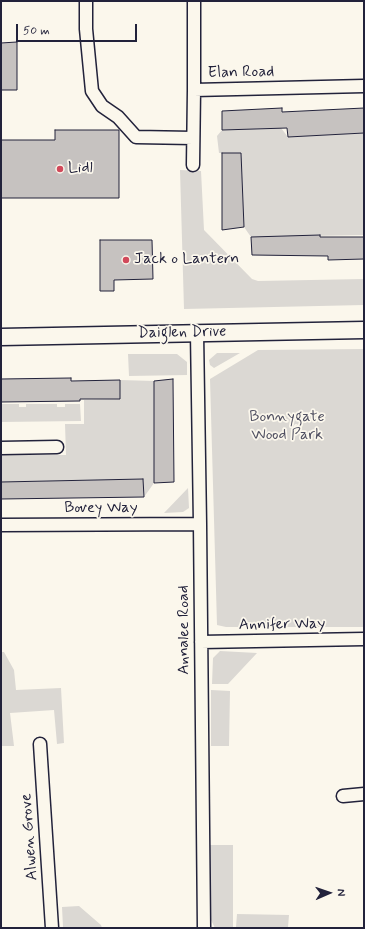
<!DOCTYPE html>
<style>
body{margin:0}
#map{position:relative;width:365px;height:929px;overflow:hidden;background:#fbf7ec;font-family:Mynerve,sans-serif}
canvas{display:block}
.frame{position:absolute;inset:0;border:2px solid #22223b;pointer-events:none}
.north{position:absolute;left:309px;top:873px;width:40px;height:40px;-webkit-text-stroke:3px #fbf7ec;paint-order:stroke;rotate:88deg;font-size:11px;font-weight:700;line-height:16px;text-align:center;color:#22223b}
.north::after{content:'';display:block;margin:auto;width:14px;height:18px;background:#22223b;clip-path:polygon(50% 0,100% 100%,50% 72%,0 100%)}
.scale{position:absolute;left:16px;top:24px;width:121px;height:18px;box-sizing:border-box;border:2px solid #22223b;border-top:0;padding-left:5px;font-size:12px;line-height:14px;white-space:nowrap;color:#22223b;-webkit-text-stroke:3px #fbf7ec;paint-order:stroke}
</style>
<div id="map">
<canvas width="365" height="929"></canvas>
<div class="frame"></div>
<div class="north">N</div>
<div class="scale">50 m</div>
</div>
<script>
const g = document.querySelector('canvas').getContext('2d');
g.lineJoin = 'round';
function paint(path, color) {
  g.fillStyle = color;
  g.fill(path, 'evenodd');
}
function shape(rows) {
  const path = new Path2D();
  for (const r of rows) {
    path.moveTo(r[0], r[1]);
    for (let i = 2; i < r.length; i += 2) path.lineTo(r[i], r[i + 1]);
  }
  return path;
}
function stroke(path, color, width, dash) {
  g.strokeStyle = color;
  g.lineWidth = width;
  g.lineCap = dash ? 'butt' : 'round';
  g.setLineDash(dash || []);
  g.stroke(path);
}
function write(font, color, halo, rows, align = 'center') {
  g.font = font + ' Mynerve,sans-serif';
  g.lineWidth = 3.5;
  g.setLineDash([]);
  g.textBaseline = 'middle';
  g.strokeStyle = halo;
  g.fillStyle = color;
  for (const [text, x, y, turn = 0] of rows) {
    g.save();
    g.translate(x, y);
    g.rotate((+turn || 0) * Math.PI / 180);
    g.textAlign = isNaN(turn) ? turn : align;
    if (halo) g.strokeText(text, 0, 0);
    g.fillText(text, 0, 0);
    g.restore();
  }
}
const green = shape([
 [281,128,288,137,364,133,364,235,251,237,244,227,241,153,219,153,217,136,222,130],
 [180,170,201,171,204,230,252,279,258,281,364,279,364,305,184,309],
 [364,349,364,627,226,627,217,625,210,379,258,350],
 [217,353,240,353,214,368,210,365,209,360],
 [128,354,177,354,187,362,187,375,129,376],
 [120,380,154,381,154,483,144,497,143,479,1,482,1,455,66,455,65,424,84,424,84,400,120,399],
 [1,404,19,404,19,407,26,407,26,404,57,404,57,407,65,407,65,404,80,404,81,421,1,422],
 [188,488,189,508,183,512,164,513],
 [220,651,257,653,228,684,212,684,213,658],
 [1,652,4,652,14,670,16,690,61,688,64,743,57,744,54,710,10,713,14,746,1,746],
 [211,690,230,691,229,746,211,746],
 [209,845,233,845,233,928,215,928,209,916],
 [79,906,101,925,102,928,64,928,63,927,62,907],
 [237,914,289,915,288,927,236,927]
]);
const building = shape([
 [17,42,17,90,1,90,1,43,17,42],
 [282,108,282,112,364,108,364,133,288,137,287,128,222,130,222,111,282,108],
 [55,130,119,130,119,198,1,198,1,140,55,140,55,130],
 [222,153,241,153,244,227,222,230,222,153],
 [320,235,320,237,364,237,364,259,328,260,328,256,252,255,251,237,320,235],
 [100,240,152,240,153,279,114,280,114,291,100,291,100,240],
 [71,378,71,381,120,380,120,399,80,399,80,401,1,402,1,379,71,378],
 [173,379,174,482,154,483,154,381,173,379],
 [143,479,144,497,1,499,1,482,143,479]
]);
const minor = shape([
 [86,1,86,29,92,91,102,106,118,117,136,137,193,138],
 [194,1,194,90],
 [193,165,194,90,364,86],
 [197,333,200,524,204,928],
 [1,448,57,447],
 [1,525,200,524],
 [201,642,364,639],
 [40,744,52,928],
 [343,796,364,794]
]);
const tertiary = shape([
 [1,337,364,330]
]);
const markers = [
 [60,169,4,"#d1495b"],
 [126,260,4,"#d1495b"]
];
const streetNames = [
 ["Elan Road",241,73,-1],
 ["Daiglen Drive",182,333,-1],
 ["Bovey Way",101,509],
 ["Annifer Way",282,625,-1],
 ["Annalee Road",185,630,-90],
 ["Alwen Grove",30,837,-94]
];
const poiNames = [
 ["Lidl",68,169],
 ["Jack o Lantern",134,260]
];
const parkNames = [
 ["Bonnygate",287,418],
 ["Wood Park",287,436]
];
paint(green, '#dbd8d3');
paint(building, '#c6c2c0');
stroke(building, '#22223b', 1);
stroke(minor, '#22223b', 15);
stroke(tertiary, '#22223b', 19);
stroke(minor, '#fbf7ec', 12);
stroke(tertiary, '#fbf7ec', 16);
for (const [x, y, r, color] of markers) {
  const dot = new Path2D();
  dot.arc(x, y, r, 0, 2 * Math.PI);
  g.fillStyle = color;
  g.fill(dot);
  stroke(dot, '#fbf7ec', 1.5);
}
write('16px', '#22223b', '#fbf7ec', streetNames);
write('16px', '#22223b', '#fbf7ec', poiNames, 'left');
write('16px', '#505061', '#fbf7ec', parkNames);
</script>
